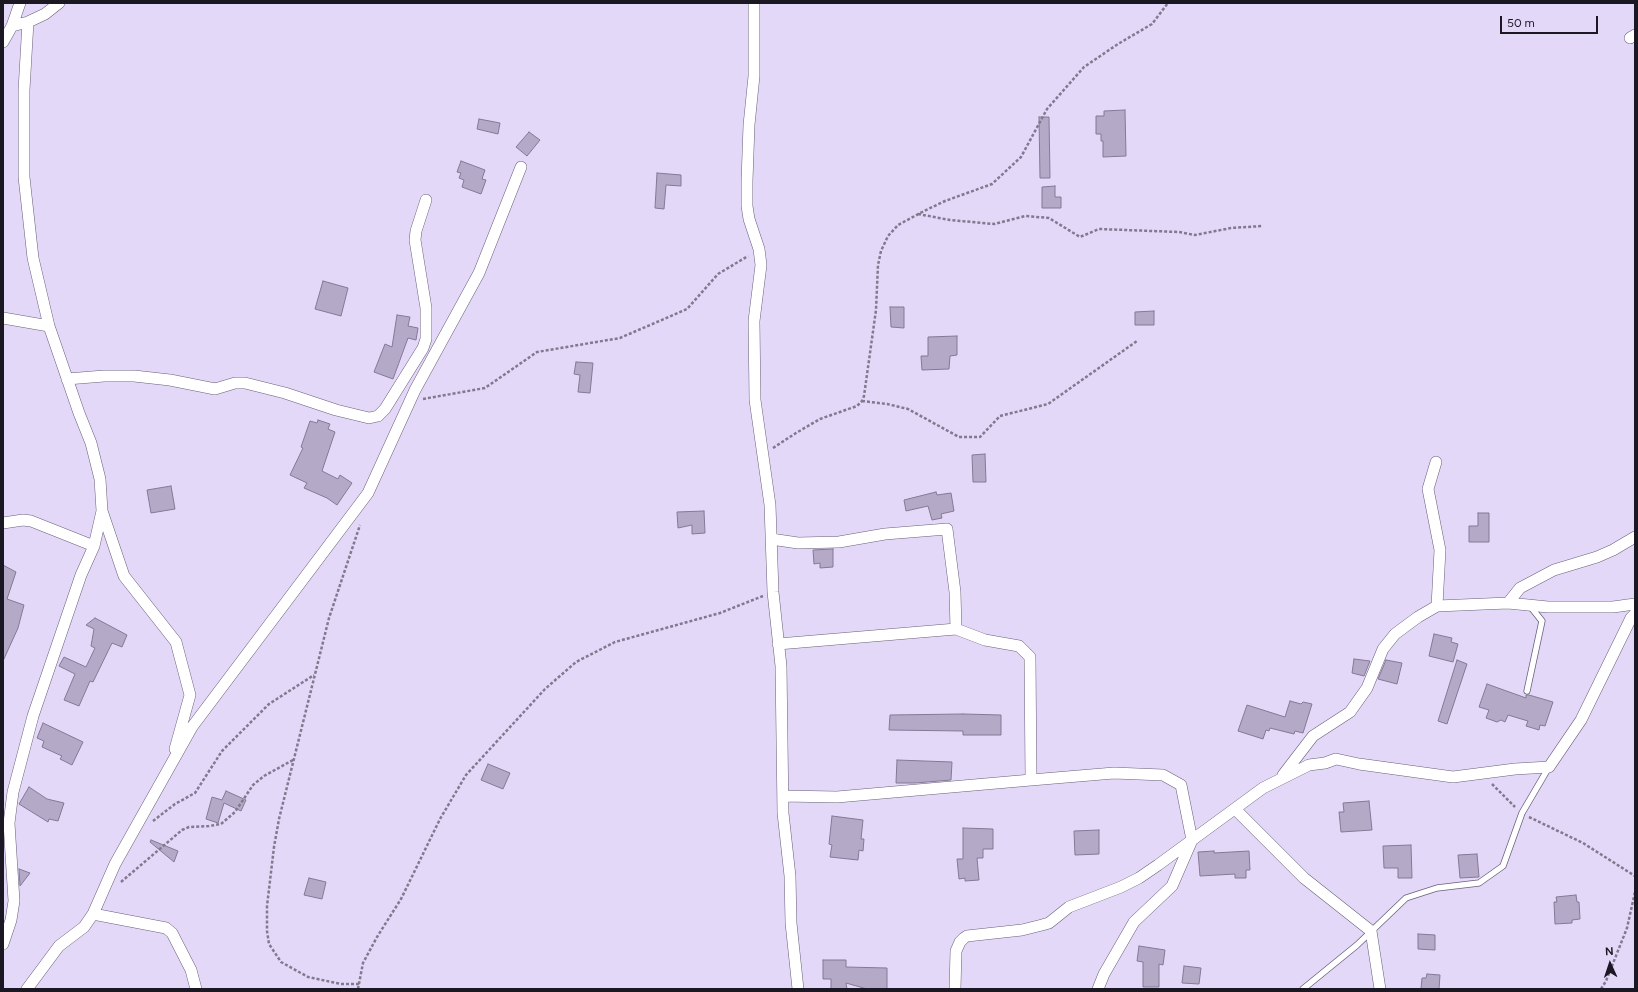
<!DOCTYPE html>
<style>
body{margin:0}
#map{position:relative;width:1638px;height:992px;overflow:hidden;background:#e4d8f8;font-family:Figtree,sans-serif}
canvas{display:block}
.frame{position:absolute;inset:0;border:4px solid #1c1823;pointer-events:none}
.north{position:absolute;left:1590px;top:944px;width:40px;height:40px;-webkit-text-stroke:3px #e4d8f8;paint-order:stroke;rotate:357deg;font-size:11px;font-weight:700;line-height:16px;text-align:center;color:#1c1823}
.north::after{content:'';display:block;margin:auto;width:14px;height:18px;background:#1c1823;clip-path:polygon(50% 0,100% 100%,50% 72%,0 100%)}
.scale{position:absolute;left:1500px;top:16px;width:98px;height:18px;box-sizing:border-box;border:2px solid #1c1823;border-top:0;padding-left:5px;font-size:12px;line-height:14px;white-space:nowrap;color:#1c1823;-webkit-text-stroke:3px #e4d8f8;paint-order:stroke}
</style>
<div id="map">
<canvas width="1638" height="992"></canvas>
<div class="frame"></div>
<div class="north">N</div>
<div class="scale">50 m</div>
</div>
<script>
const g = document.querySelector('canvas').getContext('2d');
g.lineJoin = 'round';
function paint(path, color) {
  g.fillStyle = color;
  g.fill(path, 'evenodd');
}
function shape(rows) {
  const path = new Path2D();
  for (const r of rows) {
    path.moveTo(r[0], r[1]);
    for (let i = 2; i < r.length; i += 2) path.lineTo(r[i], r[i + 1]);
  }
  return path;
}
function stroke(path, color, width, dash) {
  g.strokeStyle = color;
  g.lineWidth = width;
  g.lineCap = dash ? 'butt' : 'round';
  g.setLineDash(dash || []);
  g.stroke(path);
}
const building = shape([
 [1125,110,1126,156,1103,157,1103,141,1101,141,1101,134,1096,134,1096,116,1104,116,1104,111,1125,110],
 [1039,117,1049,117,1050,178,1040,178,1039,117],
 [479,119,500,123,498,134,477,129,479,119],
 [529,132,540,140,527,156,516,147,529,132],
 [461,161,485,170,482,179,486,180,481,194,462,187,464,180,459,178,461,173,457,172,461,161],
 [657,173,681,175,681,186,666,185,664,209,655,208,657,173],
 [1055,186,1055,197,1061,197,1061,208,1042,208,1042,187,1055,186],
 [323,281,348,288,341,316,315,309,323,281],
 [890,307,904,307,904,328,891,327,890,307],
 [1154,311,1154,325,1135,325,1135,312,1154,311],
 [397,315,410,317,408,326,418,328,416,340,408,338,393,379,374,372,385,344,392,347,397,315],
 [957,336,957,355,950,356,949,369,922,370,921,356,928,356,928,337,957,336],
 [576,362,593,363,590,393,578,392,580,375,574,374,576,362],
 [318,420,330,424,328,429,335,432,322,471,338,479,340,475,352,483,337,505,327,498,304,488,307,483,290,475,303,448,301,447,310,421,317,423,318,420],
 [985,454,986,482,973,482,972,455,985,454],
 [171,486,175,509,151,513,147,490,171,486],
 [936,492,937,495,951,493,954,511,941,514,942,518,932,520,928,506,906,511,904,500,936,492],
 [704,511,705,533,692,534,692,525,678,528,677,512,704,511],
 [1478,513,1489,513,1489,542,1469,542,1469,526,1478,526,1478,513],
 [833,549,833,567,820,568,820,563,814,564,813,550,833,549],
 [3,565,16,572,7,599,24,605,18,628,3,661,3,565],
 [95,618,127,635,122,647,112,643,93,682,90,681,79,706,64,700,75,674,59,666,64,657,86,667,95,648,91,646,94,629,86,625,95,618],
 [1434,634,1452,638,1451,642,1458,644,1453,662,1429,656,1434,634],
 [1354,659,1370,661,1364,676,1352,673,1354,659],
 [1386,660,1402,663,1397,684,1378,679,1386,660],
 [1457,660,1467,664,1447,724,1438,721,1457,660],
 [1487,684,1526,698,1526,695,1529,695,1553,702,1545,726,1540,725,1539,730,1526,726,1528,721,1508,715,1505,722,1501,720,1497,722,1486,718,1489,710,1479,707,1487,684],
 [1290,701,1301,704,1303,702,1312,704,1303,733,1295,731,1294,734,1270,728,1269,731,1266,730,1263,739,1238,731,1247,705,1285,717,1290,701],
 [963,714,1001,715,1001,735,963,735,963,731,889,730,890,715,963,714],
 [43,723,83,742,72,765,60,759,62,756,42,747,44,741,37,738,43,723],
 [897,760,952,762,951,780,915,783,896,783,897,760],
 [488,764,510,773,503,789,481,780,488,764],
 [29,787,47,799,64,803,58,821,49,819,48,822,19,804,29,787],
 [226,791,246,800,241,811,224,803,218,823,206,819,212,797,222,800,226,791],
 [1369,801,1372,830,1341,832,1339,812,1344,812,1343,803,1369,801],
 [832,816,863,820,861,839,864,839,863,851,859,850,858,860,830,857,832,845,829,844,832,816],
 [963,828,993,829,993,849,983,849,983,858,977,858,979,880,965,881,965,878,959,879,957,859,963,859,963,828],
 [1099,830,1099,854,1075,855,1074,831,1099,830],
 [151,840,178,851,174,862,150,842,151,840],
 [1411,845,1412,878,1398,878,1398,868,1384,868,1383,846,1411,845],
 [1214,851,1214,853,1249,851,1250,870,1246,870,1246,878,1235,878,1235,874,1200,876,1198,852,1214,851],
 [1477,854,1479,877,1460,878,1458,855,1477,854],
 [19,869,30,873,20,886,19,869],
 [309,878,326,882,322,899,304,895,309,878],
 [1576,895,1577,902,1579,902,1580,919,1572,920,1572,923,1555,924,1554,902,1557,902,1556,897,1576,895],
 [1418,934,1435,935,1435,950,1418,949,1418,934],
 [1139,946,1165,950,1163,965,1159,964,1159,987,1143,987,1143,962,1137,961,1139,946],
 [823,960,846,960,846,967,887,968,887,989,867,989,846,983,847,989,831,989,831,979,823,979,823,960],
 [1184,966,1201,968,1199,984,1182,983,1184,966],
 [1427,974,1440,975,1439,989,1421,989,1422,978,1426,978,1427,974]
]);
const path = shape([
 [918,214,950,220,994,224,1025,216,1049,218,1080,237,1099,229,1179,232,1195,235,1231,228,1263,226],
 [423,399,485,388,537,352,620,338,687,309,718,274,748,256],
 [862,401,887,404,908,409,959,437,980,437,1000,416,1048,404,1137,341],
 [773,448,796,433,820,419,857,406,862,401,864,396,876,310,878,265,881,251,888,236,898,225,924,211,945,201,992,184,1021,157,1047,109,1084,67,1118,44,1152,24,1168,3],
 [1492,784,1515,807],
 [1529,817,1583,843,1635,876],
 [153,821,175,804,195,793,222,751,269,704,314,675],
 [121,882,182,830,189,827,209,826,221,824,235,812,253,785,264,776,293,760],
 [359,984,341,984,308,977,281,962,269,944,267,931,267,906,274,847,279,819,329,618,360,525],
 [358,989,363,963,377,937,401,899,440,819,466,775,545,689,576,662,615,642,720,613,763,596],
 [1601,989,1606,981,1627,928,1635,892]
]);
const service = shape([
 [1527,691,1542,621,1530,606],
 [1303,989,1357,945,1406,898,1437,888,1479,883,1503,866,1522,813,1549,767]
]);
const minor = shape([
 [754,3,754,76,749,125,747,181,747,206,749,219,759,249,761,265,754,321,755,400,770,505,773,592,781,666,783,813,790,876,791,923,798,989],
 [12,26,28,22,45,14,59,3],
 [1630,38,1635,35],
 [3,42,12,26,20,3],
 [3,318,49,326],
 [67,379,104,376,134,376,170,380,215,389,235,383,245,383,285,393,336,410,369,418,378,416,385,409,423,348,426,339,426,308,415,240,416,231,426,200],
 [1436,462,1428,489,1440,550,1437,606,1508,603,1548,607,1613,607,1635,604],
 [102,511,124,576,176,642,190,695,175,749],
 [3,523,23,520,31,521,94,546],
 [771,539,798,543,839,542,885,534,947,529,955,592,956,629,985,640,1019,646,1030,657,1031,780,1114,773,1163,775,1181,785,1192,840,1172,886,1134,922,1104,974,1098,989],
 [1508,603,1520,588,1554,570,1597,557,1613,550,1635,537],
 [778,644,956,629],
 [1283,775,1313,736,1350,712,1367,688,1383,649,1395,634,1418,617,1437,606],
 [783,796,837,797,1031,780],
 [1235,809,1304,878,1371,931,1380,989],
 [93,914,166,928,172,933,191,970,196,989],
 [3,944,11,920,14,901,9,823,13,792,33,716,81,575,94,546,102,511,100,479,91,443,79,413,49,326,33,258,24,177,24,90,28,22],
 [27,989,59,946,84,927,93,914,115,864,192,727,368,493,415,390,479,273,521,167],
 [955,989,956,951,960,942,964,938,967,936,1022,930,1042,925,1049,923,1069,907,1121,887,1139,878,1158,865,1263,788,1309,765,1325,763,1336,759,1359,764,1453,777,1515,769,1549,767,1581,720,1631,618,1635,614]
]);
paint(building, '#b5a9c8');
stroke(building, '#847995', 1);
stroke(service, '#695f7a', 7);
stroke(minor, '#695f7a', 12);
stroke(path, '#81798e', 2.5, [3, 2]);
stroke(service, '#fff', 5.5);
stroke(minor, '#fff', 11);
</script>
